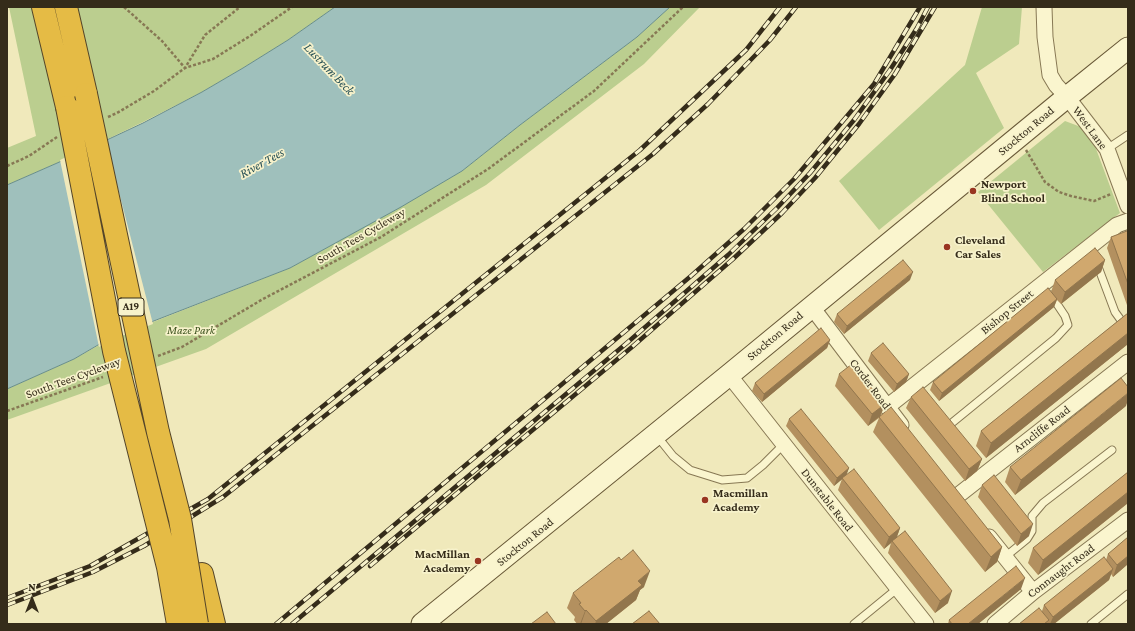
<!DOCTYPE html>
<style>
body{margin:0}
#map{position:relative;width:1135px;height:631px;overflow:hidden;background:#f0e9bb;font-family:"Crimson Pro",serif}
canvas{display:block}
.frame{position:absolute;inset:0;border:8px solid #352c1a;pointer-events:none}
.north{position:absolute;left:12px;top:579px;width:40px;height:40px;-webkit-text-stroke:3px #f7f2cb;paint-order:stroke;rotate:0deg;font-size:11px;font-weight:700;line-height:16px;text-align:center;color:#352c1a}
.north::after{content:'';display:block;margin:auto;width:14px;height:18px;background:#352c1a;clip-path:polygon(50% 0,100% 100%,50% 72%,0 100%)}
</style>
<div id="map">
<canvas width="1135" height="631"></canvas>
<div class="frame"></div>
<div class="north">N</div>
</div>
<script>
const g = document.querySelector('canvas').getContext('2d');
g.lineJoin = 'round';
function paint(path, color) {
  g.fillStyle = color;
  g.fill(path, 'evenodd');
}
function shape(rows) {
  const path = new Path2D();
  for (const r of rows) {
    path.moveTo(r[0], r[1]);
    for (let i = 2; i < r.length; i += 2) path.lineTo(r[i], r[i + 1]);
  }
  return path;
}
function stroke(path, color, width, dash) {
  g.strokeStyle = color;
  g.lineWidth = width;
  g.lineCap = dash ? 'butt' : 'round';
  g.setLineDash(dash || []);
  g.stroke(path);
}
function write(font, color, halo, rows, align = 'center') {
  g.font = font + ' "Crimson Pro",serif';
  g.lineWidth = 3.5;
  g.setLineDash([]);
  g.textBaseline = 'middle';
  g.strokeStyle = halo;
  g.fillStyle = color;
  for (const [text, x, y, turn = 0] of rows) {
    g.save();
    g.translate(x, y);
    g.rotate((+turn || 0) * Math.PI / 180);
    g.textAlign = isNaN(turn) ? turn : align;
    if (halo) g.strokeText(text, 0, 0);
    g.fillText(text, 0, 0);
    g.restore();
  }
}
const green = shape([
 [9,7,335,7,288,40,243,68,202,92,143,122,64,160,7,185,7,148,36,136],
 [670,7,700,7,644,64,486,185,206,349,7,420,7,389,74,359,110,339,290,268,400,207,462,171,520,125,637,37],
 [982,7,1022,7,1019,44,976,73,1004,128,879,230,839,181,965,65],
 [1065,121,1089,130,1120,213,1043,272,978,192]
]);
const water = shape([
 [335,7,670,7,637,37,520,125,462,171,401,207,290,268,110,338,74,359,7,389,7,185,64,160,143,123,202,92,243,68,288,40,335,7]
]);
const pier = shape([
 [105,138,153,324,111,340,99,347,60,160]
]);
const path = shape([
 [124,7,162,41,185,68,205,35,240,7],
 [108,117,117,113,154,91,185,68,213,59,250,36,292,7],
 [1026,150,1045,182,1059,192,1071,196,1094,201,1111,194],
 [7,166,29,156,57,137],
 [158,356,182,347,263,299,381,237,488,169,594,91,683,7],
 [7,411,103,377]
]);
const lane = shape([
 [1107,149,1128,135],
 [1097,264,1115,312,1128,330],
 [953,422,1056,338,1068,325,1065,316,1051,295],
 [657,436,673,456,690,470,722,480,747,478,763,465,784,444],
 [1005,557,1027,539,1032,531,1032,516,1043,503,1112,450],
 [854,624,898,588],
 [1091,624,1128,594]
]);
const street = shape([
 [1044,7,1045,37,1050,75,1056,85,1067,97,1107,149,1128,206],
 [811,306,901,425],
 [729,375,926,624],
 [887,407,1117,225,1128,221],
 [956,497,1128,362],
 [989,537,1033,592],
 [995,624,1033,592,1128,520]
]);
const secondary = shape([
 [422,624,729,375,1067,97,1128,48]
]);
const highway = shape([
 [43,7,67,107],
 [66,7,86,94],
 [202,574,214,624]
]);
const rail = shape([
 [370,566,632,347,733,259,782,213,815,178,859,124,895,74,935,7],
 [7,598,90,566,208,499,640,150,746,50,780,7],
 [7,605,93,572,144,546,223,497,653,154,708,104,770,40,796,7],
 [276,624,691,276,744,229,794,179,874,84,920,7],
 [292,624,628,342,728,255,777,208,810,173,854,120,890,70,917,28,928,7]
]);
const highwayBridge = shape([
 [86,94,158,432,180,519,197,624],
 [67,107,114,351,168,567,178,624]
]);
const wall = shape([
 [1128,232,1128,308,1107,248,1111,237],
 [1105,260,1101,272,1061,304,1057,300,1054,307,939,401,930,390,933,382,1051,292,1055,280],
 [910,280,844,334,834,322,837,314],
 [1128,313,1128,344,986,458,976,446,981,431],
 [830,340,827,348,762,402,752,391,755,383],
 [871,353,909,374,906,382,894,392,868,361],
 [839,374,885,404,881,415,1002,547,997,562,985,572,873,432,879,418,868,426,835,386],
 [911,397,982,459,977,471,965,481,906,408],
 [1126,406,1015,495,1005,482,1010,467],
 [789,419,849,468,846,475,900,528,897,537,948,603,935,613,888,553,891,543,884,549,838,490,842,479,834,486,786,426],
 [1128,472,1128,503,1038,575,1028,563,1033,548],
 [982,485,1029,536,1017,546,978,497],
 [1128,537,1128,564,1113,577,1111,574,1109,580,1054,624,1019,624,1042,611,1044,605,1106,560,1108,554],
 [644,587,640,590,636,600,606,624,577,624,574,620,575,617,567,608,573,593],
 [1021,589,978,624,948,624,949,620]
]);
const shadedWall = shape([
 [1105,260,1101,272,1061,304,1065,292],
 [913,272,910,280,844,334,847,326],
 [1057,299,1054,307,939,401,942,393],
 [1128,333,1128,344,986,458,991,443],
 [830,340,827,348,762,402,764,394],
 [909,374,906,382,894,392,897,384],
 [1128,393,1128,400,1126,406,1015,495,1021,480],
 [885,404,880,416,868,426,872,414],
 [982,459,977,471,965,481,969,469],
 [849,468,846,476,834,486,837,478],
 [1128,492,1128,503,1038,575,1043,560],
 [1033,524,1029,536,1017,546,1021,534],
 [900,528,896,539,892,541,891,543,884,549,889,537],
 [1002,547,997,562,985,572,991,557],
 [1128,556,1128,564,1113,577,1117,565],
 [1113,569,1109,580,1054,624,1050,624,1053,617],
 [650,571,644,587,640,590,636,600,606,624,595,624,596,621,638,581],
 [1025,578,1021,589,978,624,968,624],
 [952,591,948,603,935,613,940,601],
 [586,610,581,624,580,624,585,611]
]);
const building = shape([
 [1127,231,1128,232,1128,284,1111,237,1127,231],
 [1095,248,1105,260,1065,292,1055,280,1095,248],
 [903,260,913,272,847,326,837,314,903,260],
 [1048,288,1057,299,942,393,933,382,1048,288],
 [1128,313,1128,333,991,443,981,431,1128,313],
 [821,328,830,340,764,394,755,383,821,328],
 [883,343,909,374,897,384,871,353,883,343],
 [852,364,885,404,872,414,839,374,852,364],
 [1121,378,1128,387,1128,393,1021,480,1010,467,1121,378],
 [923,387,982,459,969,469,911,397,923,387],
 [891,407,1002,547,991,557,879,417,891,407],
 [801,409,849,468,837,478,789,419,801,409],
 [854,469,900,528,889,537,842,478,854,469],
 [1128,472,1128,492,1043,560,1033,548,1128,472],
 [994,475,1033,524,1021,534,982,485,994,475],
 [905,531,952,591,940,601,892,541,905,531],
 [1128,537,1128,556,1117,565,1108,554,1128,537],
 [633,550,650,571,638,581,642,585,596,621,586,610,585,611,579,604,581,603,573,593,619,557,621,560,633,550],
 [1104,557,1113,569,1053,617,1044,605,1104,557],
 [1016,566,1025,578,968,624,952,624,949,620,1016,566],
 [1039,608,1049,620,1044,624,1019,624,1039,608],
 [649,611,660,624,632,624,649,611],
 [547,612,556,624,531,624,547,612]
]);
const markers = [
 [973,191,4,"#993521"],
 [947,247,4,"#993521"],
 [705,500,4,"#993521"],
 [478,561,4,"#993521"]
];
const shields = [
 [131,307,26]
];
const shieldNames = [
 ["A19",131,307]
];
const streetNames = [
 ["West Lane",1090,128,54],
 ["Stockton Road",1026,131,-40],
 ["South Tees Cycleway",361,236,-30],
 ["Bishop Street",1007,312,-39],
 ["Stockton Road",775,336,-40],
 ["South Tees Cycleway",73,378,-20],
 ["Corder Road",870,384,53],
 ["Arncliffe Road",1042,429,-38],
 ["Dunstable Road",827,500,52],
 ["Stockton Road",525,542,-39],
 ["Connaught Road",1061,571,-37]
];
const poiNames = [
 ["Newport",981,184],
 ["Blind School",981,198],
 ["Cleveland",955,240],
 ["Car Sales",955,254],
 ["Macmillan",713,493],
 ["Academy",713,507],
 ["MacMillan",470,554,"right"],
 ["Academy",470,568,"right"]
];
const parkNames = [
 ["Maze Park",191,330]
];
const waterNames = [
 ["Lustrum Beck",329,69,46],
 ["River Tees",262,163,-29]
];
paint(green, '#bbce8f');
paint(water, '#9fc0bc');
stroke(water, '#678d8b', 1);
paint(pier, '#f0e9bb');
stroke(lane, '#877854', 9);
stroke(street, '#877854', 17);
stroke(secondary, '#695938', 23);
stroke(highway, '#544529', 24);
stroke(path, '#877854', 2.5, [3, 2]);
stroke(lane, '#faf5ce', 7);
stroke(street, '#faf5ce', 15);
stroke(secondary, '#faf5ce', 21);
stroke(highway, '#e5bb45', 22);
stroke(rail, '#352c1a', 4.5);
stroke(rail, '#f7f2cb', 3, [9]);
stroke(highwayBridge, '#544529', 24, []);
stroke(highwayBridge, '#e5bb45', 22);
paint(wall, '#b3905f');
paint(shadedWall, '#92764d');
paint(building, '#d0a86e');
stroke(building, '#92764d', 1);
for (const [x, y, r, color] of markers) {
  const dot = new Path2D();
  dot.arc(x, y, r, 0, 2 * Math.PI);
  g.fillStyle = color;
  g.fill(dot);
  stroke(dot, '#f7f2cb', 1.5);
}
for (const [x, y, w] of shields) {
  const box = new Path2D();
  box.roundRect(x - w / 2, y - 9, w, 18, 3);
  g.fillStyle = '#f7f2cb';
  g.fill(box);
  stroke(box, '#352c1a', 1);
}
write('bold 11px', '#352c1a', null, shieldNames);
write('12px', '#352c1a', '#f7f2cb', streetNames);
write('bold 12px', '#352c1a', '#f7f2cb', poiNames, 'left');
write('italic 12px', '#3d531f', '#f7f2cb', parkNames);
write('italic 13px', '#285156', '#f7f2cb', waterNames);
</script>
